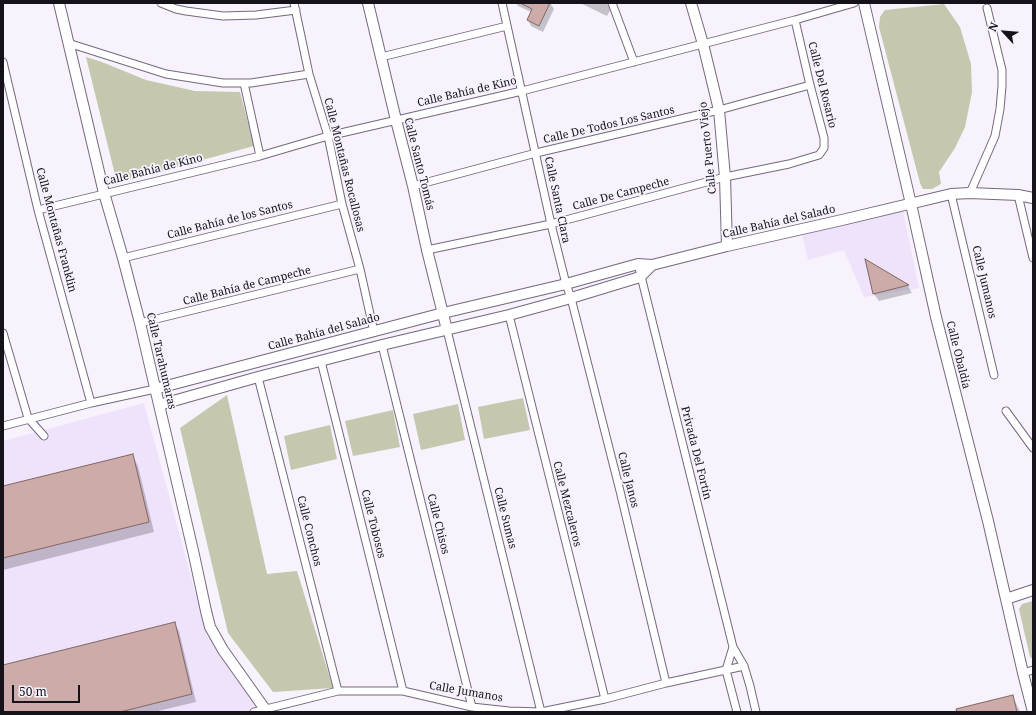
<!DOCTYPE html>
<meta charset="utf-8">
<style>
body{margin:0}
#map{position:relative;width:1036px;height:715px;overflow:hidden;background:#f7f2fc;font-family:"Noto Serif",serif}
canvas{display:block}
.frame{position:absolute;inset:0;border:4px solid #16121a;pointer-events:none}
.north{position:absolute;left:984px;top:12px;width:40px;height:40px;-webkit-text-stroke:3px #f7f2fc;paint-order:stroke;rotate:296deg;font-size:11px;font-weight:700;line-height:16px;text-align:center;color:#16121a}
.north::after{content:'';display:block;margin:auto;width:14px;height:18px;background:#16121a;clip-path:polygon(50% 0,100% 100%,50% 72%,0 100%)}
.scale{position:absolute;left:12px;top:685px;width:68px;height:18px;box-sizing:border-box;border:2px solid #16121a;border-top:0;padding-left:5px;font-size:12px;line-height:14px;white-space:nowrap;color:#16121a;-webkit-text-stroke:3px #f7f2fc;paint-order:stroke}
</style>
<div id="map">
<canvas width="1036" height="715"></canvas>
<div class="frame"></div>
<div class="north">N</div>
<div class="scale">50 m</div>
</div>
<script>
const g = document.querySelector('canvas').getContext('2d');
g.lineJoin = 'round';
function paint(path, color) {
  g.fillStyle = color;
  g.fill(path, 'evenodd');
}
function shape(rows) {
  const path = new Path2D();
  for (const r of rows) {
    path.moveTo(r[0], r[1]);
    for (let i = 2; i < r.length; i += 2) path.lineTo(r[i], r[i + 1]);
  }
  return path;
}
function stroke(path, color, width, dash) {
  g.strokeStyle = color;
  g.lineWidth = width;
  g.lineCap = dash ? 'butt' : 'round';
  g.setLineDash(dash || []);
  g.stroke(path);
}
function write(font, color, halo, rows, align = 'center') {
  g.font = font + ' "Noto Serif",serif';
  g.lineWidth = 3.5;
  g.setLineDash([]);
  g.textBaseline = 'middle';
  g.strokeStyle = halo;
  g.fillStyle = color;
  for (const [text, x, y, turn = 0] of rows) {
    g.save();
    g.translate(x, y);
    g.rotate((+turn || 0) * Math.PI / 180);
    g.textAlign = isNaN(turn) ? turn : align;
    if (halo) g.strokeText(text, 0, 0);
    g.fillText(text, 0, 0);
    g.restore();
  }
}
const built = shape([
 [903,211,919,288,864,297,844,250,808,260,802,234],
 [144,403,207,636,266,712,3,712,3,441]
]);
const green = shape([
 [944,4,960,27,971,64,972,92,965,127,955,148,939,172,941,184,932,189,923,189,920,183,879,27,880,17,885,10],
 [86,57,102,62,146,80,195,91,240,92,254,146,117,183],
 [227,395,267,574,297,571,333,688,273,692,228,633,180,428],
 [523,398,530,430,484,439,478,407],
 [458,404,465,440,421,450,413,414],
 [393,410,400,447,353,456,345,421],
 [330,425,337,459,291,470,284,436],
 [1033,601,1033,659,1030,657,1019,609,1022,604]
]);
const shadow = shape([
 [516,3,550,3,554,9,543,32,531,26,528,20,531,12,518,6],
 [580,3,608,3,611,9,607,16],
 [866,261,908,286,912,293,879,301,874,294],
 [132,455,138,466,154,532,3,570,3,487],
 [174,623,179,631,196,702,154,712,3,712,3,666],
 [1012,696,1018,707,1020,712,950,712]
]);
const building = shape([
 [520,3,550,3,539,26,527,20,532,9,520,3],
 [865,259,909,285,873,294,865,259],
 [133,454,149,522,3,558,3,486,133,454],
 [175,622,192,694,120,712,3,712,3,665,175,622],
 [1013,695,1017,712,957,712,956,709,1013,695]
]);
const street = shape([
 [161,3,176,9,186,11,223,16,256,15,296,10],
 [294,3,309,74,328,136,342,204,360,269,374,332],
 [502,3,551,224,566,284,571,298,620,491,666,683],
 [612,3,634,62],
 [68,43,166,74,223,83,251,83,309,74],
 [381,57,507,26],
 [3,62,38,210,91,403],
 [244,83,260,156],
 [413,186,536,153,719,110,810,85],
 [970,193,995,136,1000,109,1002,86,1002,70,987,8],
 [951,194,994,375],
 [1018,195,1033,258],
 [38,210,260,156,328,136,522,91,795,20,854,3],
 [427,250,551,224,725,177,789,164,819,155,824,148,824,138,810,85,795,20],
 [123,258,342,204],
 [638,264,733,647,744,666,750,686,756,712],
 [509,315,605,699],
 [140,323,360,269],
 [447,330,541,712],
 [3,333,28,418,44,436],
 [382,345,472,707],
 [321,361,403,691],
 [258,377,338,691],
 [1006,411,1033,448],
 [3,426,91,403,155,389],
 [733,647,726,670,737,712],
 [1023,673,1033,670],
 [254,712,338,691,403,691,472,707,509,711,541,712,605,699,666,683,744,666]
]);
const secondary = shape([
 [59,3,104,193,123,258,140,323,194,555,206,611,210,627,223,650,267,712],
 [368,3,396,120,413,186,427,250,447,330],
 [691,3,703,44,719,110,725,177,727,246],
 [864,3,911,204,936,317,988,521,1023,673,1033,712],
 [155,389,443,313,566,284,638,264,652,265,727,246,842,220,951,194,970,193,1018,195,1033,198],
 [159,405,258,377,382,345,509,315,571,298,640,277,652,265],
 [1006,599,1033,590]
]);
const streetNames = [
 ["Calle Del Rosario",822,85,76],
 ["Calle Bahía de Kino",467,92,-13],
 ["Calle De Todos Los Santos",609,125,-13],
 ["Calle Puerto Viejo",708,148,-96],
 ["Calle Santo Tomás",419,164,76],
 ["Calle Montañas Rocallosas",344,165,76],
 ["Calle Bahía de Kino",153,170,-14],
 ["Calle De Campeche",621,194,-15],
 ["Calle Santa Clara",557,200,78],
 ["Calle Bahía de los Santos",230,220,-14],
 ["Calle Bahía del Salado",779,222,-13],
 ["Calle Montañas Franklin",56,230,75],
 ["Calle Jumanos",984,282,77],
 ["Calle Bahía de Campeche",247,286,-14],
 ["Calle Bahía del Salado",324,332,-15],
 ["Calle Obaldía",958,355,76],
 ["Calle Tarahumaras",161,361,77],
 ["Privada Del Fortín",696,453,76],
 ["Calle Janos",628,480,76],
 ["Calle Mezcaleros",567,504,76],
 ["Calle Sumas",505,518,76],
 ["Calle Tobosos",373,524,76],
 ["Calle Chisos",438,524,76],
 ["Calle Conchos",309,531,76],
 ["Calle Jumanos",466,692,10]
];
paint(built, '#efe2fb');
paint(green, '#c5c7af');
paint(shadow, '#0003');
paint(building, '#cdaba8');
stroke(building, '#826664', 1);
stroke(street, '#74687e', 9);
stroke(secondary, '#74687e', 12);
stroke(street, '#fff', 7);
stroke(secondary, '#fff', 10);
write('11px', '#16121a', '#f7f2fc', streetNames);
</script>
